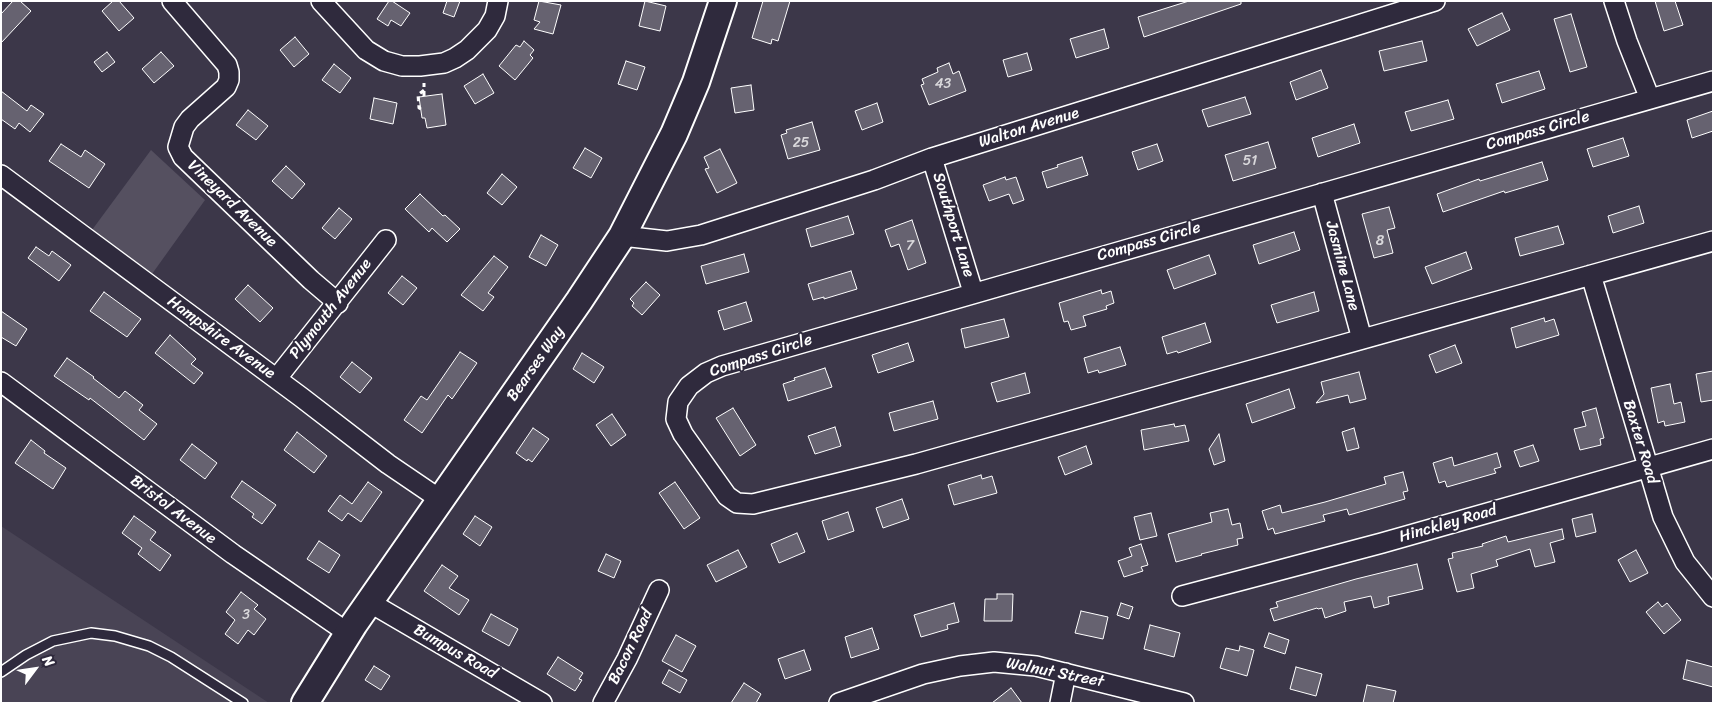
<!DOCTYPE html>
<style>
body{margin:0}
#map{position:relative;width:1714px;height:704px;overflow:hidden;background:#3c3749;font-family:Sriracha,sans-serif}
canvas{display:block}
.frame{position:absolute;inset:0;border:2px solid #fff;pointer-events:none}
.north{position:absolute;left:10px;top:644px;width:50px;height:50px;-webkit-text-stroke:4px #2f2a3d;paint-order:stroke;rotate:59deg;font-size:14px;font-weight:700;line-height:20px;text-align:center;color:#fff}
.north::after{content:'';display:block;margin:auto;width:18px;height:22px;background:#fff;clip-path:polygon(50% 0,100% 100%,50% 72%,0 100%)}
</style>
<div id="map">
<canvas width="1714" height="704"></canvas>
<div class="frame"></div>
<div class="north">N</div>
</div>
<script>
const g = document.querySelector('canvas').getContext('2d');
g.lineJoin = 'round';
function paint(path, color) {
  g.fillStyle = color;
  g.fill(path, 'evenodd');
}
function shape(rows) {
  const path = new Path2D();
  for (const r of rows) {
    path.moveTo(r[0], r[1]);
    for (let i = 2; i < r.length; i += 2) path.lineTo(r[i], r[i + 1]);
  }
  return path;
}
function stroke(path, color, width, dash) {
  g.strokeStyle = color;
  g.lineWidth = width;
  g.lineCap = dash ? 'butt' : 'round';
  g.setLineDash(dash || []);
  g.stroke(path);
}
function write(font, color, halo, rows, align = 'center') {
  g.font = font + ' Sriracha,sans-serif';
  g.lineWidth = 4;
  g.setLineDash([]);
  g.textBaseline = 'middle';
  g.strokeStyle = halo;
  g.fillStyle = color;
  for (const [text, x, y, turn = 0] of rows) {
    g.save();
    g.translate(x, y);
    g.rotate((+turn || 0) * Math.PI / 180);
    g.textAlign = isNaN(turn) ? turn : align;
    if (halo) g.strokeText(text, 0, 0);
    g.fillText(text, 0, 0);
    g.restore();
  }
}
const built = shape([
 [1,526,269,703,1,703]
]);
const green = shape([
 [151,150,205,200,152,274,92,230]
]);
const building = shape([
 [13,1,20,1,31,11,1,43,1,14,13,1],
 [113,1,119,1,134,18,119,31,102,11,113,1],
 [389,1,392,1,410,13,401,26,391,20,388,26,377,19,389,1],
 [447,1,460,1,454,17,443,13,447,1],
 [539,1,561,5,553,34,534,29,540,22,534,20,539,1],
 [645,1,666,6,660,31,639,26,645,1],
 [763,1,790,1,778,41,772,39,771,44,752,38,763,1],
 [1189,1,1241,1,1241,4,1144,37,1138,17,1189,1],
 [1655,1,1675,1,1683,25,1664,31,1655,1],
 [1502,13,1510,30,1477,46,1468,29,1502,13],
 [1571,14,1587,67,1570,72,1554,19,1571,14],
 [1104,29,1109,48,1076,58,1070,39,1104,29],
 [295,37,309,54,294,67,280,50,295,37],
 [524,41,534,50,530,55,533,58,515,80,499,66,516,45,520,47,524,41],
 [1422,41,1427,61,1384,71,1379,51,1422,41],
 [107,52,115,62,102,72,94,62,107,52],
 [161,52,174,66,154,83,142,69,161,52],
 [1027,53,1032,70,1008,77,1003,60,1027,53],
 [626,61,645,67,637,90,618,84,626,61],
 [949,63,953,74,959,71,966,91,929,105,921,85,924,84,922,79,938,72,937,68,949,63],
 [334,64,351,78,340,93,322,80,334,64],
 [1321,70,1328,88,1296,100,1290,82,1321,70],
 [1539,71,1545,89,1502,103,1496,84,1539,71],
 [483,74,494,93,475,104,464,86,483,74],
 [751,85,754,110,735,113,731,88,751,85],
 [1,91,27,111,31,105,44,114,30,132,19,123,15,129,1,119,1,91],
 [442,94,446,125,427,128,425,118,422,118,419,97,442,94],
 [1245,97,1251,114,1208,127,1202,110,1245,97],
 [374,98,397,103,393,124,370,119,374,98],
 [1448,100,1454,119,1411,131,1405,112,1448,100],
 [877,103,883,122,862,130,855,111,877,103],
 [248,110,268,126,256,140,236,125,248,110],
 [1713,111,1713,131,1692,138,1687,120,1713,111],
 [812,122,820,150,788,159,781,135,787,133,786,130,812,122],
 [1354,124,1360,143,1318,157,1312,138,1354,124],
 [1623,138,1629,156,1593,167,1587,149,1623,138],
 [1268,142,1276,168,1233,181,1225,155,1268,142],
 [61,144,81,157,85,150,105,164,89,188,49,161,61,144],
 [1157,144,1163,161,1138,170,1132,152,1157,144],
 [585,148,602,158,591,178,573,168,585,148],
 [720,149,737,183,717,193,705,169,709,168,704,157,720,149],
 [1082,157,1088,175,1047,188,1042,172,1058,167,1057,165,1082,157],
 [1542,162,1548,180,1505,193,1504,191,1443,212,1437,194,1479,179,1480,181,1542,162],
 [286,166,305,184,292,199,272,181,286,166],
 [502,174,517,187,502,205,487,193,502,174],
 [1005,177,1006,180,1016,177,1024,200,1013,204,1009,194,989,201,983,185,1005,177],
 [420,194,443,216,445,215,460,229,447,242,432,228,429,232,405,209,420,194],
 [1639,206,1644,223,1613,233,1608,216,1639,206],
 [1389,207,1395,228,1387,230,1393,253,1374,258,1362,214,1389,207],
 [339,208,352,219,335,239,322,228,339,208],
 [848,216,854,234,811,247,806,229,848,216],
 [912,220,926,263,908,270,899,244,891,247,885,230,912,220],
 [1558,226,1564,244,1520,256,1515,238,1558,226],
 [1294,232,1300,250,1259,264,1253,245,1294,232],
 [541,235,558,245,546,266,529,257,541,235],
 [36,247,49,256,52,251,71,265,59,281,28,258,36,247],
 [1466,252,1472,269,1432,284,1425,267,1466,252],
 [744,254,749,272,706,284,701,266,744,254],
 [1209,255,1216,274,1174,289,1167,270,1209,255],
 [494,256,508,267,488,293,494,297,483,311,461,295,494,256],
 [851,271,857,289,824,299,824,297,813,300,808,284,851,271],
 [402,276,417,288,403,305,388,293,402,276],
 [646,282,660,295,642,315,632,306,634,303,630,299,646,282],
 [248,285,273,308,260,322,235,299,248,285],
 [1101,290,1102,294,1111,291,1114,303,1106,306,1107,309,1083,316,1086,326,1071,330,1068,321,1064,322,1059,303,1101,290],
 [104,292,141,319,127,337,90,311,104,292],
 [1314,292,1319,311,1277,323,1271,305,1314,292],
 [746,302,752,321,724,330,718,311,746,302],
 [1,311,27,329,16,346,1,337,1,311],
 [1544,318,1545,322,1554,319,1559,335,1516,348,1511,328,1544,318],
 [1004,319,1009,337,965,348,961,329,1004,319],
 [1205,323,1211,342,1178,353,1177,351,1167,354,1162,337,1205,323],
 [170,335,196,359,191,364,203,373,194,384,155,353,170,335],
 [908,343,914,361,878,373,872,355,908,343],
 [1455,345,1462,363,1436,373,1429,355,1455,345],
 [1120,347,1126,365,1099,373,1098,370,1088,373,1084,358,1120,347],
 [460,352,477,363,452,399,448,395,422,433,404,420,421,396,427,400,460,352],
 [582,353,604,367,594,383,573,369,582,353],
 [67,358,94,377,93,378,119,398,125,391,143,405,139,410,157,424,144,440,90,398,89,400,54,376,67,358],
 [352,362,372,378,360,393,340,377,352,362],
 [825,368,832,387,788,401,783,384,795,380,794,378,825,368],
 [1713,371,1713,400,1701,402,1696,374,1713,371],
 [1359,372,1366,399,1350,403,1348,395,1316,403,1324,394,1321,382,1359,372],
 [1025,373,1030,393,997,402,991,383,1025,373],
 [1670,384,1674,404,1681,402,1685,422,1665,426,1664,421,1658,423,1651,388,1670,384],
 [1289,389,1295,408,1252,423,1246,404,1289,389],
 [933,401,938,419,894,431,889,413,933,401],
 [733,408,756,445,740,456,716,418,733,408],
 [1596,408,1604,438,1600,439,1601,445,1580,450,1574,429,1586,426,1582,412,1596,408],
 [612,414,626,435,611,446,596,425,612,414],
 [1174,424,1175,427,1185,425,1189,441,1144,450,1141,430,1174,424],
 [835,427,841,446,815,454,808,436,835,427],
 [533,428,549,439,532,462,528,459,527,461,516,453,533,428],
 [1354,428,1359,448,1347,451,1342,432,1354,428],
 [297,432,327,456,314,473,284,450,297,432],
 [1219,434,1225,461,1214,465,1209,449,1219,434],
 [31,440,45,451,44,453,66,468,53,489,15,463,31,440],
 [192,444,217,463,205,479,180,460,192,444],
 [1533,445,1539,461,1520,467,1514,451,1533,445],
 [1086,446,1092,464,1065,475,1058,457,1086,446],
 [1497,453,1501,467,1494,469,1496,473,1447,487,1445,481,1439,483,1433,463,1452,457,1454,466,1497,453],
 [1403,472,1408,491,1403,492,1405,499,1349,515,1347,509,1323,515,1325,521,1275,534,1273,528,1268,530,1262,511,1280,505,1282,513,1325,502,1386,484,1384,477,1403,472],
 [981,475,982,479,992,476,997,493,954,505,948,485,981,475],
 [242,481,276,505,262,524,252,517,254,514,231,497,242,481],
 [368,482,382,492,361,522,348,513,342,521,328,511,340,495,352,504,368,482],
 [675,482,700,518,684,529,659,493,675,482],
 [902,499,909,519,883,528,876,508,902,499],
 [1228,509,1232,525,1240,523,1243,538,1237,539,1238,545,1201,554,1202,555,1176,562,1168,534,1212,522,1210,513,1228,509],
 [848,512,854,531,828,540,822,521,848,512],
 [1151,513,1157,536,1140,540,1134,517,1151,513],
 [1592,514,1596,532,1576,537,1572,519,1592,514],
 [134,516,156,532,150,540,171,555,160,571,138,554,142,548,122,533,134,516],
 [475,516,492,527,480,546,463,534,475,516],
 [1562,529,1564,539,1550,543,1555,562,1535,567,1530,549,1496,560,1498,566,1471,574,1474,588,1457,592,1448,559,1453,558,1452,553,1483,546,1482,544,1506,536,1508,542,1562,529],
 [797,533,805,552,779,563,771,544,797,533],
 [319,541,340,555,329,573,307,559,319,541],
 [1141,544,1148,565,1141,567,1143,571,1124,577,1118,561,1132,556,1129,548,1141,544],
 [738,550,747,567,716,582,707,565,738,550],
 [1636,550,1648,573,1630,582,1618,560,1636,550],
 [606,554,621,561,614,578,598,571,606,554],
 [1417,564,1423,589,1388,597,1389,604,1374,608,1371,596,1344,602,1346,611,1325,618,1322,608,1318,609,1317,608,1274,621,1270,609,1278,607,1276,602,1356,579,1417,564],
 [442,565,458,576,449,588,469,600,459,615,424,591,442,565],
 [241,592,258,605,254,609,266,619,254,635,248,630,238,644,225,634,235,620,226,612,241,592],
 [997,594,1013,594,1012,621,984,621,985,599,997,599,997,594],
 [1658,602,1662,607,1667,603,1681,620,1664,634,1646,612,1658,602],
 [954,603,959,622,947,625,948,629,921,637,914,615,954,603],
 [1121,603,1133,607,1129,619,1117,615,1121,603],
 [1081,611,1108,617,1103,639,1075,633,1081,611],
 [491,614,518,629,509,646,482,631,491,614],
 [1150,625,1180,633,1174,657,1144,649,1150,625],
 [872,628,879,649,851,658,845,637,872,628],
 [1269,633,1289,640,1285,654,1264,647,1269,633],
 [676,635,696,646,682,672,662,661,676,635],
 [1240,646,1254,650,1247,676,1220,668,1226,648,1239,651,1240,646],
 [804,650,811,670,785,679,778,659,804,650],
 [558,657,583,673,579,679,582,680,575,691,547,674,558,657],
 [1687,660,1713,667,1713,687,1683,679,1687,660],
 [374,666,390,676,381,690,365,680,374,666],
 [1296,667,1322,674,1316,696,1290,689,1296,667],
 [669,670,687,680,680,693,662,683,669,670],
 [744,683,761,694,756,703,731,703,744,683],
 [1367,685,1396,691,1393,703,1363,703,1367,685],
 [1011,688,1022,703,992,703,1011,688]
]);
const path = shape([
 [424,96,424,83],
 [421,109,419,108,418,95,424,90]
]);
const lane = shape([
 [1,672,26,655,53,641,91,633,115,636,149,646,171,657,243,703]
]);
const street = shape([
 [172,1,227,65,229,72,229,80,226,87,190,119,184,127,178,147,183,157,311,280,338,303],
 [321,1,366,50,384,61,402,66,420,66,444,63,455,58,467,50,487,30,495,16,498,1],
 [1614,1,1627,41,1650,99],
 [1713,81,722,366,706,373,689,386,678,402,676,419,683,434,727,496,737,503,753,504,916,464,1713,241],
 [932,158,973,292],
 [1,175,301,397,388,464,441,500],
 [1322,193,1362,339],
 [622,236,667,241,701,235,874,180,932,158,1435,1],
 [1591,275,1663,517,1685,562,1713,597],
 [277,378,386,240],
 [1,382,233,554,348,633],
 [1182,596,1382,543,1713,449],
 [369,602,542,703],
 [603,703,627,659,659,590],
 [839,703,923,674,960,666,994,662,1036,666,1184,703],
 [1060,703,1066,673]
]);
const secondary = shape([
 [305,703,354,624,579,301,622,236,674,134,696,82,723,1]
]);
const numberNames = [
 ["43",943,84],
 ["25",801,143],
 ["51",1250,161],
 ["8",1380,241],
 ["7",910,246],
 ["3",246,615]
];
const streetNames = [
 ["Walton Avenue",1029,128,-17],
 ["Compass Circle",1538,131,-16],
 ["Vineyard Avenue",232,204,44],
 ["Southport Lane",953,225,73],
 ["Compass Circle",1149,242,-16],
 ["Jasmine Lane",1342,266,75],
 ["Plymouth Avenue",331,309,-52],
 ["Hampshire Avenue",221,338,36],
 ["Compass Circle",761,356,-18],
 ["Bearses Way",536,364,-55],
 ["Baxter Road",1640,442,73],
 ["Bristol Avenue",173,510,37],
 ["Hinckley Road",1448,524,-16],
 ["Bacon Road",631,647,-64],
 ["Bumpus Road",455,652,30],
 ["Walnut Street",1055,673,11]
];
paint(built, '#494455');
paint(green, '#555060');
paint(building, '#666270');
stroke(building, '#fff', 1);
stroke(lane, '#fff', 12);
stroke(street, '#fff', 22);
stroke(secondary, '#fff', 30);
stroke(path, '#fff', 3, [5, 4]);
stroke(lane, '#2f2a3d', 9);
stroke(street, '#2f2a3d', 19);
stroke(secondary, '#2f2a3d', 26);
write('14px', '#d9d8db', null, numberNames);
write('16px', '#fff', '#2f2a3d', streetNames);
</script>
